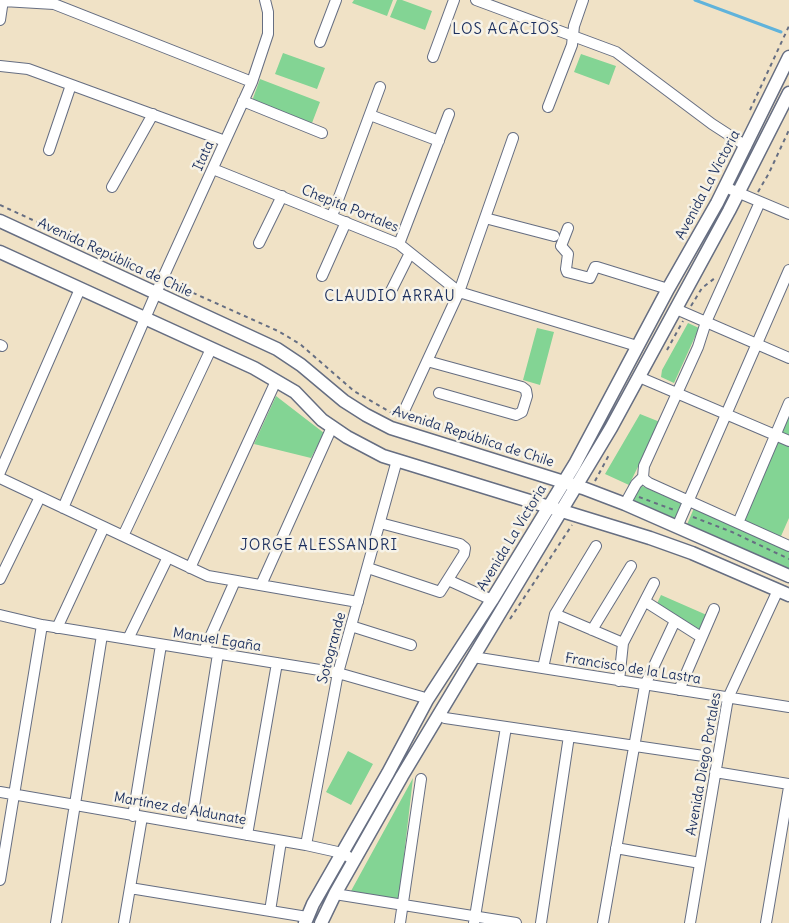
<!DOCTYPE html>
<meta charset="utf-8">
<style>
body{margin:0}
canvas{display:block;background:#f0e2c6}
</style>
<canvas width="789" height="923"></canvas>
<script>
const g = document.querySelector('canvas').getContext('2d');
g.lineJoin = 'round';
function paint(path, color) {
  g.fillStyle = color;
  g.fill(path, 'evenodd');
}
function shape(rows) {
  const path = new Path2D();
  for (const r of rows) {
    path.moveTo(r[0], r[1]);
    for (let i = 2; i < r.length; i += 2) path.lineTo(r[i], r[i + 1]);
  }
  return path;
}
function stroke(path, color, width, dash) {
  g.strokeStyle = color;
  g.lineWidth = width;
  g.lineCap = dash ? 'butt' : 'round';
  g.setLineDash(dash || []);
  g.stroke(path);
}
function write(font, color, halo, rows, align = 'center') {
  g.font = font + ' Delius,sans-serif';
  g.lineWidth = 5;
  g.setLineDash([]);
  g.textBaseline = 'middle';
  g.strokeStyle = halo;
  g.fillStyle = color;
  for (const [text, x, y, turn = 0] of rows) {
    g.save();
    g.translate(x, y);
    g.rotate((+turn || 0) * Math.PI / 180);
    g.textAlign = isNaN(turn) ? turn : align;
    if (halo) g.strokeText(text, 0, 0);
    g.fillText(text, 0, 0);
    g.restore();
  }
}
const green = shape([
 [354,0,393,0,387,16,352,3],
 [397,0,402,0,432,11,425,30,390,17],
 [283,53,325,68,317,89,275,74],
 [581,54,616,66,609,85,574,72],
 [260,79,320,102,312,123,252,101],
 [688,323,699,328,674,383,661,377,662,370],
 [537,328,554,332,540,385,523,380],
 [276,396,324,433,311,458,254,444],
 [789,406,789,518,778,543,739,524],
 [640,414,660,422,629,485,605,474],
 [640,485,682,504,674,520,632,501],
 [694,508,789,551,789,570,686,527],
 [661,595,709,616,698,639,654,610],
 [348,751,373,764,351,805,326,792],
 [413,778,399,899,351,891]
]);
const stream = shape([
 [695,0,781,32]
]);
const path = shape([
 [750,110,789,26],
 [758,192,769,173,789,130],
 [0,205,155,276],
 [171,283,278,331,300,344,354,391,395,415],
 [691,306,702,288,715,278],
 [667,350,683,321],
 [595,481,609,455],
 [639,497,674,510],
 [693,517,732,532,789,559],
 [510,619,572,525]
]);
const minor = shape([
 [476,0,616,52,712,124,746,146],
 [3,1,54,4,252,82],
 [0,20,3,0],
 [320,42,336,0],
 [433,57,454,0],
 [0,66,28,69,225,141],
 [243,101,322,133],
 [548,107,572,45,574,26,583,0],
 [370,115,439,141],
 [49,150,71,85],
 [213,169,399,244,459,292,637,346],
 [112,187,153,114],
 [725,187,789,214],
 [332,216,380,87],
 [485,218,554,236],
 [568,228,561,246,568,254,566,269,567,272,590,278,595,267,597,267,668,289],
 [259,243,282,196],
 [399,244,449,114],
 [322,276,346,222],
 [389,295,410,253],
 [676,309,789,358],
 [0,345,2,346],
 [427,361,522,387,526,390,527,396,522,412,516,415,439,393],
 [639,377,789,441],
 [404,411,459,292,513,138],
 [0,472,80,289],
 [643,477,644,466,698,347,706,322,760,202],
 [643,477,645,480,649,483,789,546],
 [0,478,208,576,358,602],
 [625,504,636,484,643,477],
 [63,508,156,293,252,82,268,34,268,12,265,0],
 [738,523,789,403],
 [677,527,789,270],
 [123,536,211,349],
 [596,546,555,614,623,643,619,681],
 [190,568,276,381],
 [368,568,440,592,464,554,465,548,460,544,380,523],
 [0,579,40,497],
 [448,580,492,600],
 [261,585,332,427],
 [646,602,701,637],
 [0,615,42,625,338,673,422,697,427,700],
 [351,626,411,645],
 [57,628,104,527],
 [592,630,631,566],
 [128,639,168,557],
 [623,643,654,583],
 [204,651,235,581],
 [473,657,789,707],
 [543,668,555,614],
 [679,690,714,609],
 [439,714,445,718,717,758],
 [715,772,789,784],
 [0,792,306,845,342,853,354,860],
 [133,816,161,645],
 [191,825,218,654],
 [247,835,277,663],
 [306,845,338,673,397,460],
 [616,848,700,863],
 [0,880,42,625],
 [130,888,307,917],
 [335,894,516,923],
 [270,911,281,841],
 [56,923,102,635],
 [124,923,142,817],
 [400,923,421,779],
 [474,923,506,727],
 [541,923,569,736],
 [603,923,645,685,675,621],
 [690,923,728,698,778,590],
 [766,923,789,787]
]);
const major = shape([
 [0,221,277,349,301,365,344,401,366,415,391,428,583,488,625,504,789,576],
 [0,252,254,368,295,392,322,420,347,437,383,456,650,538,692,553,789,595],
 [305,923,313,904,388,773,427,700,492,600,575,464,668,289,717,203,789,57],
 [321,923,335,894,402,776,611,428,729,211,789,93]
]);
const streetNames = [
 ["Itata",204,156,-66],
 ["Avenida La Victoria",708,185,-62],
 ["Chepita Portales",350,209,22],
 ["Avenida República de Chile",115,258,25],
 ["Avenida República de Chile",473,437,18],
 ["Avenida La Victoria",512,538,-59],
 ["Manuel Egaña",217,640,9],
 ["Sotogrande",332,648,-75],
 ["Francisco de la Lastra",633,669,9],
 ["Avenida Diego Portales",704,764,-80],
 ["Martínez de Aldunate",180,809,10]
];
const neighbourhoodNames = [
 ["LOS ACACIOS",506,30],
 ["CLAUDIO ARRAU",390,297],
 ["JORGE ALESSANDRI",319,546]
];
paint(green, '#83d494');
stroke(stream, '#60b3db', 3);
stroke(minor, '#666e82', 12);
stroke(major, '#666e82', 15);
stroke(path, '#666e82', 2, [4, 4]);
stroke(minor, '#fff', 10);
stroke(major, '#fff', 12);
write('14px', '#1b2f5e', '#f7f3e8', streetNames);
g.letterSpacing = '1px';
write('15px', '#1b2f5e', '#f7f3e8', neighbourhoodNames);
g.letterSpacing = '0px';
</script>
